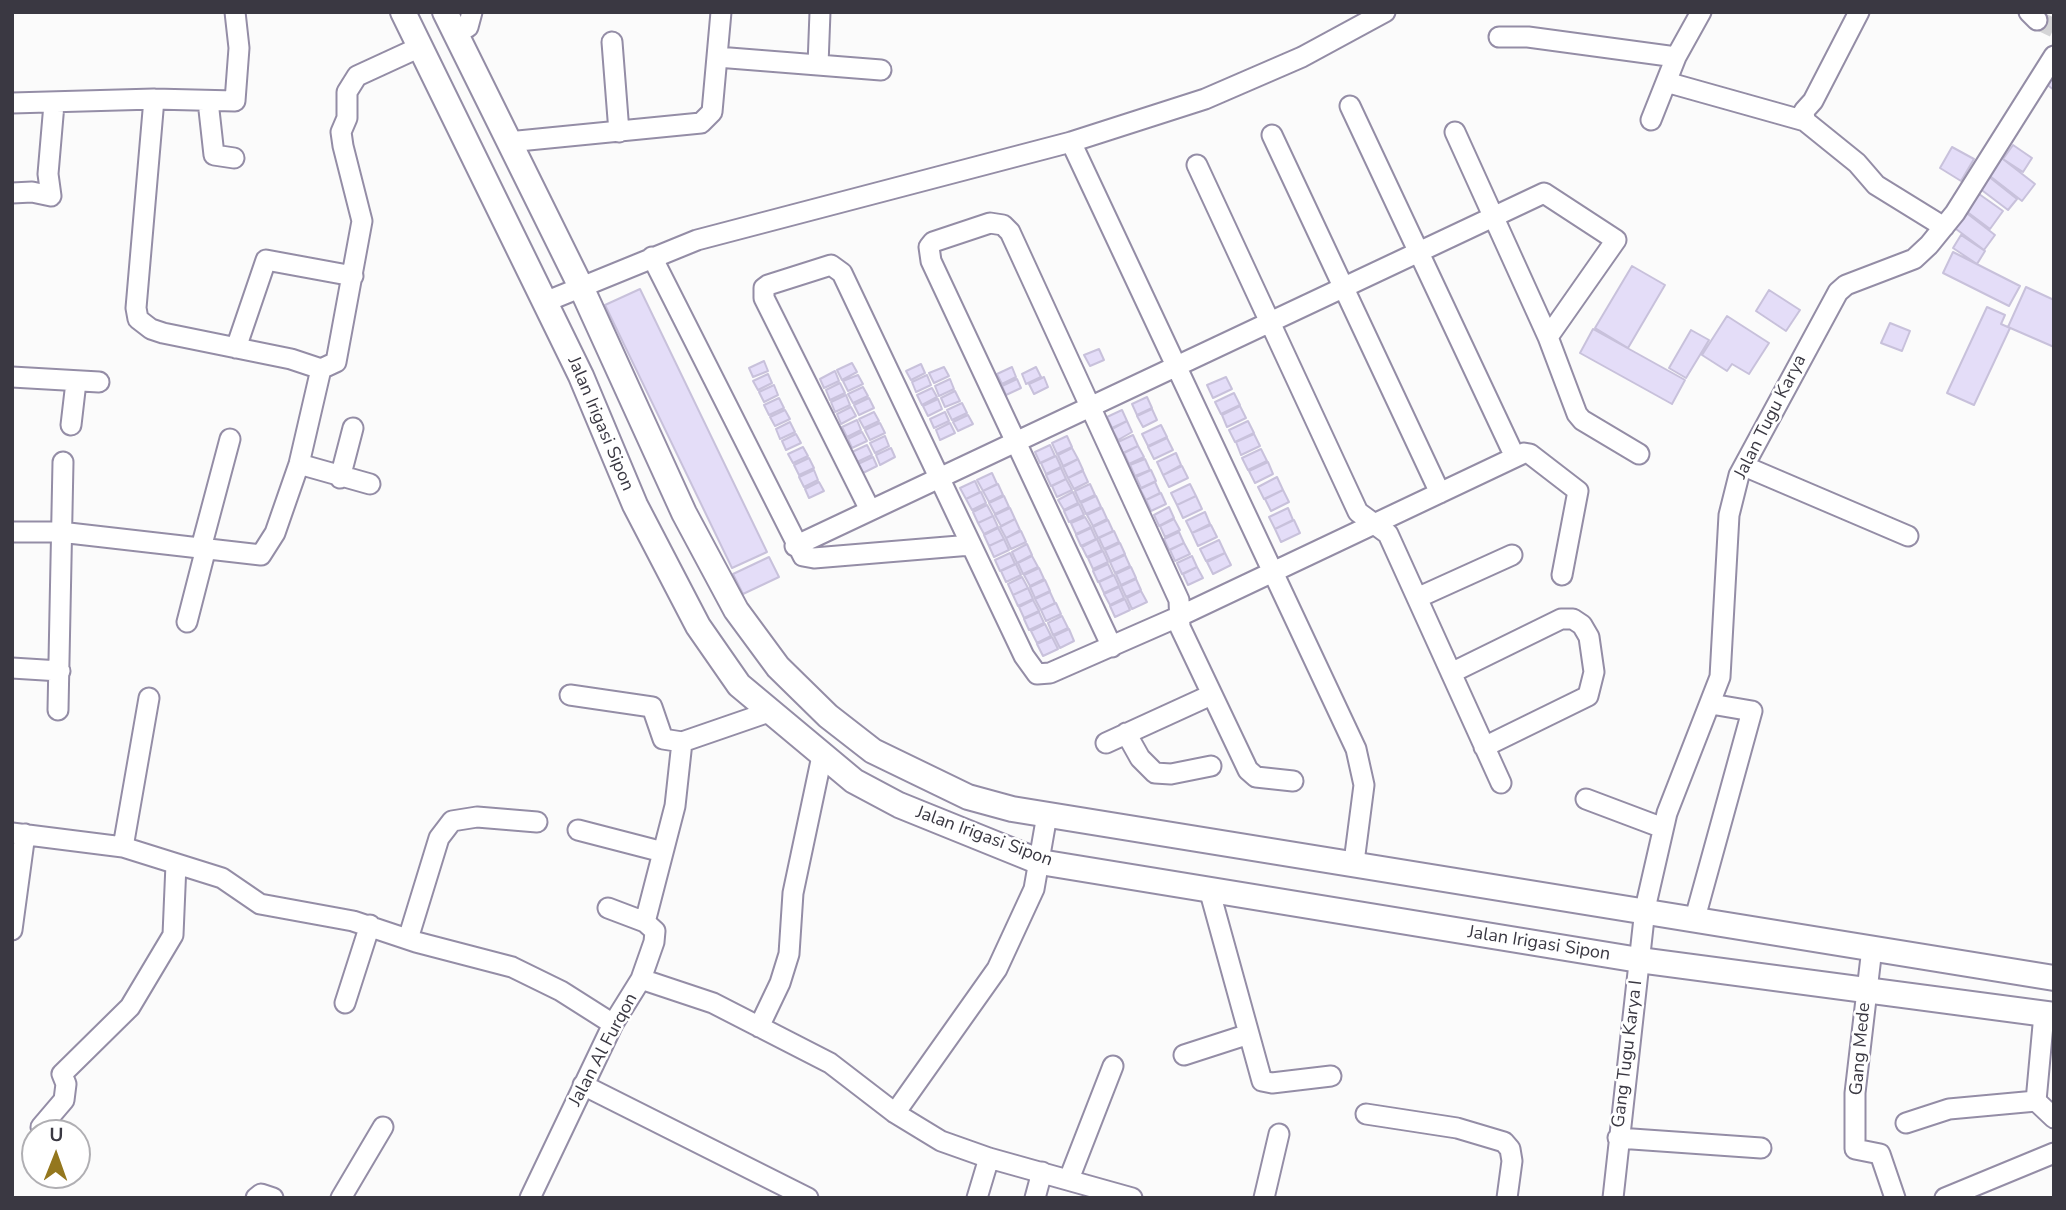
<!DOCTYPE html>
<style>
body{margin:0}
#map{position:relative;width:2066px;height:1210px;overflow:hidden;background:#fbfbfb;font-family:"Nunito Sans",sans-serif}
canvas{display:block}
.frame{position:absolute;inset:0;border:14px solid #3a3842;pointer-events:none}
.north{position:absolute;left:21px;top:1119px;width:70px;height:70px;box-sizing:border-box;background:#fff;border:2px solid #b0afb3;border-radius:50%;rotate:1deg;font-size:19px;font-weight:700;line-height:28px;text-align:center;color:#3a3842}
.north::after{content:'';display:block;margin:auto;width:24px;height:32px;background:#94771e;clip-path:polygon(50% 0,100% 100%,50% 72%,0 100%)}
</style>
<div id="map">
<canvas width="2066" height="1210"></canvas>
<div class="frame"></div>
<div class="north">U</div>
</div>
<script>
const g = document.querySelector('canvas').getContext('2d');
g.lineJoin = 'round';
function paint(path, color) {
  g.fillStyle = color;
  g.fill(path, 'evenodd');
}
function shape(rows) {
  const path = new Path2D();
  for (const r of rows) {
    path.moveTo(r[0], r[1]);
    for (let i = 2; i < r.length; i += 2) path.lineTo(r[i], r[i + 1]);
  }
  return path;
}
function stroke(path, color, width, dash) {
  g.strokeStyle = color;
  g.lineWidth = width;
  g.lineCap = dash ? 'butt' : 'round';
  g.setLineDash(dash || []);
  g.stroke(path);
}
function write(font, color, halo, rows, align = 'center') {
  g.font = font + ' "Nunito Sans",sans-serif';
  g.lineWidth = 5;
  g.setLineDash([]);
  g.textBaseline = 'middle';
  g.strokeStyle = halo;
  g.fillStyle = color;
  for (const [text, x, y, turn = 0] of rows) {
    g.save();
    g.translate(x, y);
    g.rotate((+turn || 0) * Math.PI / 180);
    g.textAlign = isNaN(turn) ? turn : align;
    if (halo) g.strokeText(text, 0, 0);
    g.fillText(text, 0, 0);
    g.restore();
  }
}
const building = shape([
 [2054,74,2054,90,2046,84,2054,74],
 [2013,145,2032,158,2023,172,2003,159,2013,145],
 [1952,147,1974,159,1961,181,1940,168,1952,147],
 [1999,156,2035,184,2022,201,1986,173,1999,156],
 [1988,176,2017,199,2008,210,1979,188,1988,176],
 [1979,194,2003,211,1990,229,1966,211,1979,194],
 [1964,211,1995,235,1984,250,1952,226,1964,211],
 [1961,235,1985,251,1977,264,1953,248,1961,235],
 [1953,252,2020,286,2009,306,1943,273,1953,252],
 [1632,266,1665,285,1628,348,1595,328,1632,266],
 [2026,287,2054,300,2054,347,2008,327,2026,287],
 [640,289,767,552,732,568,605,305,640,289],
 [1769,290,1800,310,1786,331,1756,311,1769,290],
 [1987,307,2005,315,2001,324,2010,328,1974,405,1947,393,1987,307],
 [1727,316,1769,343,1749,374,1732,364,1727,371,1702,355,1727,316],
 [1890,323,1910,331,1902,351,1881,343,1890,323],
 [1593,329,1685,380,1672,404,1580,353,1593,329],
 [1691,330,1709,340,1686,378,1669,368,1691,330],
 [1099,349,1104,360,1090,366,1084,355,1099,349],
 [764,361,768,371,753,377,749,368,764,361],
 [852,363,857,372,842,380,837,370,852,363],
 [921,364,925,373,911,380,906,371,921,364],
 [944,367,949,376,934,383,929,373,944,367],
 [1012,367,1016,377,1002,384,997,374,1012,367],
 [1036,367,1041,377,1026,384,1022,374,1036,367],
 [835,371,839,381,824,388,820,379,835,371],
 [768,374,772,383,758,390,753,381,768,374],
 [858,375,863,384,848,391,843,381,858,375],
 [927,375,931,385,916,392,912,382,927,375],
 [1044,377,1048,387,1034,394,1029,384,1044,377],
 [1226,377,1232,389,1213,398,1207,385,1226,377],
 [950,379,954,389,939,396,935,386,950,379],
 [1017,379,1021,388,1006,395,1002,386,1017,379],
 [840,383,845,393,830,400,826,390,840,383],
 [774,385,778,395,764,402,759,392,774,385],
 [863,387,868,396,853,403,848,394,863,387],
 [932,388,937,397,922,405,917,395,932,388],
 [955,391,960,401,945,407,941,398,955,391],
 [1234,393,1240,405,1221,414,1215,402,1234,393],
 [846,395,850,405,835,412,831,402,846,395],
 [1147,397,1152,408,1137,415,1132,404,1147,397],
 [779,398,784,408,769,415,764,405,779,398],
 [869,398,874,408,859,415,854,405,869,398],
 [938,399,942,409,928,416,923,406,938,399],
 [962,403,967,413,952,420,947,410,962,403],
 [1240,406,1246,418,1227,427,1222,415,1240,406],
 [851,407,856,416,841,424,837,414,851,407],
 [1152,409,1157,420,1143,427,1137,416,1152,409],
 [785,410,790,419,775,426,770,417,785,410],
 [1122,410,1127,421,1112,428,1107,417,1122,410],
 [874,412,879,421,864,428,859,419,874,412],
 [945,412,949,421,934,428,930,419,945,412],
 [968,415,973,424,958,431,953,422,968,415],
 [857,420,861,430,847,437,842,427,857,420],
 [1127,421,1132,432,1118,440,1112,429,1127,421],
 [1248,421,1254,433,1235,442,1229,430,1248,421],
 [790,422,795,432,780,439,776,429,790,422],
 [880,423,885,433,870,440,865,430,880,423],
 [950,423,955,433,940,440,936,430,950,423],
 [1161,425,1167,437,1148,446,1142,434,1161,425],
 [862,432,867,441,852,448,848,439,862,432],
 [796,434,801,443,786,450,782,441,796,434],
 [1254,434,1260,446,1241,455,1236,442,1254,434],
 [1133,435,1138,446,1123,453,1118,442,1133,435],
 [885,436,889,446,875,453,870,443,885,436],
 [1067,436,1072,447,1057,454,1052,443,1067,436],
 [1167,438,1173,450,1154,459,1148,447,1167,438],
 [867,445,872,455,857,462,852,452,867,445],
 [1050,445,1055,456,1040,463,1035,452,1050,445],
 [1138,446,1144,457,1129,464,1124,453,1138,446],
 [803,447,808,456,793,463,788,454,803,447],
 [891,448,895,457,880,465,876,455,891,448],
 [1072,448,1078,459,1063,466,1058,455,1072,448],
 [1261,449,1267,461,1248,470,1242,458,1261,449],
 [1176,453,1181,465,1163,475,1157,462,1176,453],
 [1056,456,1061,467,1046,474,1041,463,1056,456],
 [873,457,877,466,863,473,858,464,873,457],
 [809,458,814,468,799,475,794,465,809,458],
 [1078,459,1083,470,1068,478,1063,467,1078,459],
 [1145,459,1150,470,1135,476,1130,465,1145,459],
 [1268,462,1273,474,1255,483,1249,471,1268,462],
 [1182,466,1188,478,1169,487,1163,475,1182,466],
 [1061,468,1066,479,1051,486,1046,475,1061,468],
 [814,470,818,480,804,487,799,477,814,470],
 [1151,470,1156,481,1141,488,1136,477,1151,470],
 [1083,471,1088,482,1074,489,1068,478,1083,471],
 [992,473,997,484,983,491,977,480,992,473],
 [1277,477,1283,490,1264,499,1258,487,1277,477],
 [1066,479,1072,490,1057,497,1052,486,1066,479],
 [975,481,980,492,966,499,960,488,975,481],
 [819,482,824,491,809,498,805,489,819,482],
 [1155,482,1160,493,1146,500,1140,489,1155,482],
 [998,484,1003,495,989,502,983,491,998,484],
 [1090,484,1095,495,1080,502,1075,491,1090,484],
 [1190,484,1196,496,1177,505,1171,493,1190,484],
 [1283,490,1289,502,1271,511,1265,499,1283,490],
 [981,492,986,503,972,510,966,499,981,492],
 [1073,492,1078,503,1064,510,1058,500,1073,492],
 [1161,493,1166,504,1151,511,1146,500,1161,493],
 [1004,496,1009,507,995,514,989,503,1004,496],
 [1096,496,1101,507,1086,514,1081,503,1096,496],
 [1196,496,1202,509,1183,518,1177,505,1196,496],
 [1079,504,1084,515,1069,522,1064,511,1079,504],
 [987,505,993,516,978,523,973,512,987,505],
 [1169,507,1174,518,1159,526,1154,515,1169,507],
 [1010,508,1015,519,1001,526,995,515,1010,508],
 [1102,508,1107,519,1093,526,1087,515,1102,508],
 [1288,508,1293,520,1275,529,1269,517,1288,508],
 [1205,512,1210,524,1192,533,1186,521,1205,512],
 [993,516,998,527,984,534,978,523,993,516],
 [1085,517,1091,527,1076,534,1071,523,1085,517],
 [1015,519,1020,530,1006,538,1000,527,1015,519],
 [1174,519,1180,530,1165,537,1160,526,1174,519],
 [1108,520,1113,531,1098,538,1093,527,1108,520],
 [1294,520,1300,533,1281,542,1275,529,1294,520],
 [1211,525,1217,537,1198,546,1192,533,1211,525],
 [998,528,1004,539,989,546,984,535,998,528],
 [1091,528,1096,539,1081,546,1076,535,1091,528],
 [1021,531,1026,542,1011,549,1006,538,1021,531],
 [1114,531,1119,542,1104,549,1099,538,1114,531],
 [1179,532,1184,543,1169,550,1164,539,1179,532],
 [1004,539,1009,550,994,557,989,546,1004,539],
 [1097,539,1102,550,1087,557,1082,547,1097,539],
 [1219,540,1225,553,1206,561,1200,549,1219,540],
 [1120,543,1125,554,1110,561,1105,550,1120,543],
 [1184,543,1190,554,1175,561,1170,550,1184,543],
 [1027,544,1032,555,1017,563,1012,552,1027,544],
 [1103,551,1108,562,1093,569,1088,558,1103,551],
 [1010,553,1015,564,1000,571,995,560,1010,553],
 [1225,553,1231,565,1213,574,1207,562,1225,553],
 [1125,555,1130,566,1115,573,1110,562,1125,555],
 [1032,556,1038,567,1023,574,1018,563,1032,556],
 [1192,556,1197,567,1182,574,1177,563,1192,556],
 [769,557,779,577,743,594,733,574,769,557],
 [1016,564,1021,575,1006,582,1001,571,1016,564],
 [1108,564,1113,575,1098,582,1093,571,1108,564],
 [1131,567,1136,578,1121,585,1116,574,1131,567],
 [1197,567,1203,578,1188,585,1183,574,1197,567],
 [1039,568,1044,579,1030,586,1024,575,1039,568],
 [1114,575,1119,586,1104,593,1099,582,1114,575],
 [1022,577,1028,588,1013,595,1008,584,1022,577],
 [1136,579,1141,590,1126,597,1121,586,1136,579],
 [1045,580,1050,591,1035,598,1030,587,1045,580],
 [1119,587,1124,598,1110,605,1104,594,1119,587],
 [1028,588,1033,599,1018,606,1013,595,1028,588],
 [1141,591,1147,602,1132,609,1127,598,1141,591],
 [1050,592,1055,603,1041,610,1035,599,1050,592],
 [1125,599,1130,610,1115,617,1110,606,1125,599],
 [1033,600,1039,611,1024,618,1019,607,1033,600],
 [1056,603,1061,614,1046,621,1041,610,1056,603],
 [1039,612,1044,623,1029,630,1024,619,1039,612],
 [1062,616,1068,628,1053,635,1048,623,1062,616],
 [1045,624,1051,636,1037,643,1031,631,1045,624],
 [1069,629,1074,641,1060,648,1054,636,1069,629],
 [1052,637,1058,649,1043,656,1037,644,1052,637]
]);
const minorTunnel = shape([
 [2037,20,2054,28]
]);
const minor = shape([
 [1859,12,1813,101,1804,111,1805,121,1857,163,1876,185,1944,227],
 [2029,12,2037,20],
 [455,34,468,27,472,12],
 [1499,37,1528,37,1676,57],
 [612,42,619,132],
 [717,57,881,70],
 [818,65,820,12],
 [1666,82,1805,121],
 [154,99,136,308,138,319,151,329,163,333,291,359,321,369,336,362,362,221,343,146,341,132,347,118,347,92,357,76,420,47],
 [208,101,214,155,234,158],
 [12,103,154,99,235,101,239,48,235,12],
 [1350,106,1515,457],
 [1651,120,1676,57,1701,12],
 [1455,132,1548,337,1577,414,1582,420,1639,454],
 [1272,135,1440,493],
 [508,142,701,123,712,112,721,12],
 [1071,142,1356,749,1364,785,1354,862],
 [1197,165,1358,512,1388,534,1501,783],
 [12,193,32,192,51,196,48,174,54,104],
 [652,257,803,556,814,558,971,545],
 [545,302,697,240,1071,142,1205,99,1302,57,1385,12],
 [236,348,266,260,353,276],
 [12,377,99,382],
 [71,425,76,382],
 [299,464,370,484],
 [1744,466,1908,536],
 [340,478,353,428],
 [870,510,764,298,764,288,768,285,831,265,842,273,1024,656,1037,674,1050,673,1180,616,1524,453,1530,454,1578,491,1562,575],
 [12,532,60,532,261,555,275,533,299,464,321,369],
 [795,546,1544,193,1616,240,1548,337],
 [201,548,230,439],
 [1417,598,1512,555],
 [187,622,206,548],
 [1112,647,931,261,929,247,933,242,990,223,1003,225,1010,232,1179,600,1180,627,1248,770,1256,777,1293,781],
 [12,668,60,671],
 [1451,673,1561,619,1573,619,1582,625,1589,637,1594,672,1588,696,1484,747],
 [570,695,652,707,663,739,682,742],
 [58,710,63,462],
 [1126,733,1140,758,1155,773,1171,774,1211,766],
 [1106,743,1211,695],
 [1586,799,1663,828],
 [578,830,663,852],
 [12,833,123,847,222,878,260,904,353,921,416,942,512,967,561,991,613,1024],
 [123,847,149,698],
 [1209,889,1262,1081,1272,1083,1331,1076],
 [1695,918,1752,711,1711,704],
 [645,922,675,806,682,742,769,712],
 [12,930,25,834],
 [408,939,439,838,452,821,477,817,537,822],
 [1872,948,1855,1093,1855,1149,1880,1154,1895,1198],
 [641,979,713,1003,830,1063,895,1113,941,1141,989,1158,1132,1198],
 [345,1003,370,925],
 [759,1027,780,983,789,954,793,893,822,756],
 [1184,1055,1249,1034],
 [583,1085,808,1198],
 [2036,1101,2044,1014],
 [895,1113,997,969,1034,889,1047,815],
 [1366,1114,1457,1128,1504,1142,1510,1149,1512,1161,1507,1198],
 [1906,1123,1949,1109,2036,1101,2054,1118],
 [41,1127,64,1100,66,1084,62,1074,130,1007,173,935,176,864],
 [1618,1138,1761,1148],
 [1069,1179,1113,1066],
 [256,1198,261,1194,273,1198],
 [341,1198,383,1127],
 [530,1198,613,1024,641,979,654,942,655,931,645,922,608,908],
 [977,1198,989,1158],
 [1035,1198,1042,1172],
 [1264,1198,1279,1134],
 [1613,1198,1645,909,1667,813,1720,677,1729,515,1739,475,1838,292,1846,285,1914,259,1929,245,1955,213,2054,56],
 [1945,1198,2054,1153]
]);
const tertiary = shape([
 [403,12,581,376,635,505,698,626,739,685,854,781,899,805,1040,862,1639,960,2054,1015],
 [445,12,581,287,684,513,736,610,778,667,828,716,873,751,968,797,1012,809,2054,978]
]);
const streetNames = [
 ["Jalan Tugu Karya",1771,417,-63],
 ["Jalan Irigasi Sipon",600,424,67],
 ["Jalan Irigasi Sipon",984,837,20],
 ["Jalan Irigasi Sipon",1539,944,9],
 ["Gang Mede",1861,1049,-85],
 ["Jalan Al Furqon",604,1050,-62],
 ["Gang Tugu Karya I",1628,1054,-83]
];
paint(building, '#e4ddf8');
stroke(building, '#c8c1db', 2);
stroke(minorTunnel, '#d4d4d6', 19, [19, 10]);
stroke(minor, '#948da6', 23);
stroke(tertiary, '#948da6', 28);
stroke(minor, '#fff', 19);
stroke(tertiary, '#fff', 24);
write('18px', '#3a3842', '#fff', streetNames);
</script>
